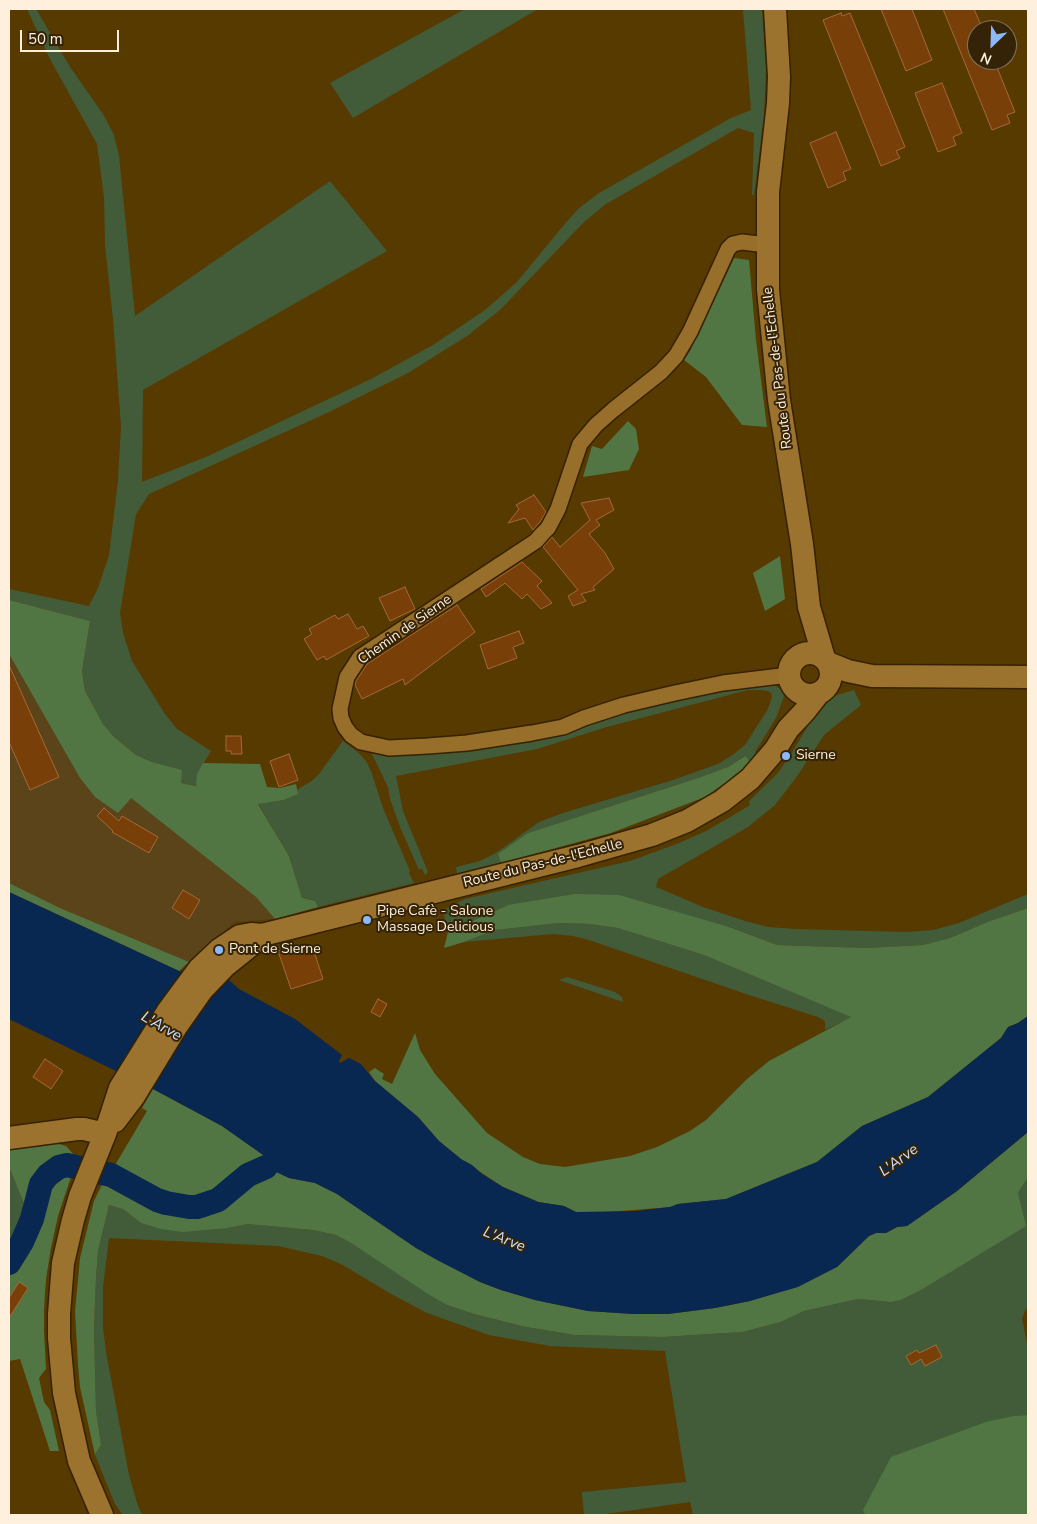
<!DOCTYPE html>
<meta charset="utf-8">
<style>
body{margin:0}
#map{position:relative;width:1037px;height:1524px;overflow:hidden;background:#573a00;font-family:"Nunito Sans",sans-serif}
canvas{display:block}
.frame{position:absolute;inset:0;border:10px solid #fef0dd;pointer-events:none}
.north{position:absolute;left:967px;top:20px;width:50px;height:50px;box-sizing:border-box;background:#342306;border:1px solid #85755c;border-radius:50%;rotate:204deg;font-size:14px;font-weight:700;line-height:20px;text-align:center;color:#fef0dd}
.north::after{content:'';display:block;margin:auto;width:18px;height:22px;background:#8cb9fc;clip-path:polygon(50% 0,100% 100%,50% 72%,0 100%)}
.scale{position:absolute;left:20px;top:30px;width:99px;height:22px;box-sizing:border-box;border:2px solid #fef0dd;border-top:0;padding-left:6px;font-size:15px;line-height:18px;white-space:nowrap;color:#fef0dd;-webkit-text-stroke:4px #342306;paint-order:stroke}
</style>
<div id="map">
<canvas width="1037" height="1524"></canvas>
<div class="frame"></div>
<div class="north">N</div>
<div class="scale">50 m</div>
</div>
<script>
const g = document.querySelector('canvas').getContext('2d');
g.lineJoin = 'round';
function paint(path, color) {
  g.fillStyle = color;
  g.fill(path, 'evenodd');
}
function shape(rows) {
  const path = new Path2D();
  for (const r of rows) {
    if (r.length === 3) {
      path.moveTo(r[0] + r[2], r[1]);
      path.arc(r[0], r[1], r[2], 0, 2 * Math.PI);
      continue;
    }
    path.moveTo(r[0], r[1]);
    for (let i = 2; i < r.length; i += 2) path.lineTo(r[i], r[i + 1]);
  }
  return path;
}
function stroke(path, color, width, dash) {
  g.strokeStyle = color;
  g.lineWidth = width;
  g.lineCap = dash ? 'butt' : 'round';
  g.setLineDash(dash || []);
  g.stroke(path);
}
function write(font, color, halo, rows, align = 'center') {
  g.font = font + ' "Nunito Sans",sans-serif';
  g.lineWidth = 4;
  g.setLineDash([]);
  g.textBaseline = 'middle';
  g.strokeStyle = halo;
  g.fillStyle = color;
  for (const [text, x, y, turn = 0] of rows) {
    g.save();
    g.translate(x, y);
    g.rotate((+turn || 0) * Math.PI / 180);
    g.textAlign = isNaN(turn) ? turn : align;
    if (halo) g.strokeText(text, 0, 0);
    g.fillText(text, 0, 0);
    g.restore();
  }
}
const built = shape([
 [9,654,80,778,95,797,131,798,256,897,275,919,235,922,189,962,60,908,9,883]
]);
const green = shape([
 [27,9,36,9,70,67,103,114,114,135,119,156,135,316,330,181,387,251,143,390,142,482,206,457,371,379,433,345,485,310,517,282,563,226,579,208,599,193,731,118,751,110,743,9,762,9,766,69,764,115,754,195,752,195,754,133,738,128,606,204,584,222,500,310,467,336,408,373,329,412,149,494,136,514,120,613,123,633,132,661,165,714,177,729,211,751,197,774,197,786,181,783,181,770,152,762,136,755,114,737,103,724,85,691,82,671,90,621,9,600,9,589,89,606,98,588,109,555,118,481,121,426,113,319,105,245,104,197,97,144,50,59],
 [465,9,538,9,353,118,330,83],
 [771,683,782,690,784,696,776,718,755,752,757,755,751,762,744,756,728,767,698,778,528,833,499,854,501,863,457,875,456,867,480,861,496,853,539,822,563,813,673,780,718,764,734,754,745,745,768,709,772,697,771,693,768,691,762,690,748,690,607,727,537,749,396,776,403,811,428,872,425,875,422,868,419,870,400,827,390,799,388,787,370,750,616,714,696,693],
 [854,690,861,705,824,735,798,775,775,805,748,827,658,879,656,887,703,907,745,921,768,927,795,929,907,932,933,930,959,923,1028,894,1028,908,990,921,950,938,923,945,866,948,777,945,729,927,508,905,448,932,443,910,465,899,630,861,679,843,706,831,732,816,750,805,749,801,777,774,791,754,821,704,837,695],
 [343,741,356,751,357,751,366,761,371,771,383,808,410,871,409,873,414,883,318,907,315,901,302,898,289,856,258,803,284,800,298,794,297,790,313,780,319,774],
 [559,923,590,924,618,928,704,955,852,1017,825,1030,825,1021,818,1017,746,994,589,940,573,936,553,934,464,942,495,930],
 [567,977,615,992,622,997,623,1002,559,980],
 [9,1167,28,1213,14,1243,9,1249],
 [1028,1177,1028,1309,1026,1309,1022,1318,1028,1349,1028,1415,1014,1416,863,1510,865,1515,693,1515,690,1502,599,1515,584,1515,582,1492,686,1482,665,1351,550,1346,489,1335,427,1313,393,1295,341,1264,322,1256,278,1246,109,1238,103,1287,103,1328,106,1352,129,1475,137,1503,142,1515,123,1515,115,1504,95,1455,101,1445,96,1411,95,1369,94,1329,96,1278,98,1251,109,1205,123,1209,141,1223,228,1228,248,1224,313,1230,336,1235,351,1243,447,1305,474,1314,526,1327,575,1335,663,1337,742,1332,781,1322,804,1311,858,1299,891,1302,901,1300,921,1290,965,1262,1018,1193]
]);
const forest = shape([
 [734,258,749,260,756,340,767,427,742,425,706,377,684,360,690,351],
 [628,421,636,429,639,449,629,470,583,477,592,446,602,449],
 [780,556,785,599,765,611,753,573],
 [9,600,90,621,82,671,85,691,103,724,114,737,136,755,152,762,182,770,181,783,196,786,197,774,203,763,260,764,267,787,280,788,296,784,298,794,284,800,258,804,289,856,302,898,315,901,318,907,275,919,256,897,131,798,118,813,95,797,80,778,9,654],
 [745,756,751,762,726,782,705,797,611,833,501,863,498,854,528,833,698,778,728,767],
 [9,883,60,908,189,962,179,971,9,892],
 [575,894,619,895,729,927,777,945,866,948,923,945,950,938,990,921,1028,908,1028,1016,1018,1023,1008,1027,1001,1038,928,1097,862,1126,817,1162,726,1199,678,1204,670,1207,609,1212,576,1212,564,1206,539,1202,503,1187,461,1159,439,1141,418,1117,375,1081,369,1072,375,1068,384,1074,382,1079,392,1084,415,1033,420,1050,435,1074,487,1133,523,1157,540,1164,565,1167,630,1156,657,1147,690,1131,706,1120,747,1079,769,1061,851,1017,704,955,618,928,590,924,559,923,495,930,464,942,444,948,448,932,508,905],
 [153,1089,222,1126,266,1157,266,1167,289,1178,315,1183,337,1194,416,1248,480,1282,501,1290,535,1300,588,1311,633,1314,668,1314,715,1308,750,1301,837,1267,869,1236,876,1233,886,1233,897,1227,907,1226,957,1191,1028,1132,1028,1177,1018,1193,1026,1226,921,1290,901,1300,891,1302,858,1299,804,1311,781,1322,742,1332,663,1337,575,1335,526,1327,474,1314,447,1305,428,1294,351,1243,336,1235,313,1230,248,1224,228,1228,182,1232,161,1229,141,1223,123,1209,109,1205,98,1251,96,1278,94,1329,95,1369,96,1411,101,1445,95,1455,80,1387,78,1365,75,1311,80,1258,94,1201,108,1172,111,1172,147,1111,142,1108],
 [49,1144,59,1144,66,1146,75,1156,76,1162,58,1216,51,1248,46,1279,44,1310,44,1331,46,1369,39,1378,44,1402,50,1410,59,1451,50,1451,20,1359,9,1361,9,1249,14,1243,28,1213,9,1167,9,1150],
 [1028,1415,1028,1515,865,1515,863,1510,891,1457,986,1422,1014,1416]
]);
const water = shape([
 [9,892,179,971,229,980,239,989,295,1019,342,1055,339,1061,340,1063,349,1058,361,1064,375,1081,418,1117,439,1141,461,1159,472,1165,482,1174,503,1187,538,1202,564,1206,576,1212,636,1211,670,1207,678,1204,726,1199,817,1162,862,1126,928,1097,1001,1038,1008,1027,1018,1023,1028,1016,1028,1132,957,1191,907,1226,897,1227,886,1233,876,1233,869,1236,837,1267,798,1287,750,1301,715,1308,668,1314,633,1314,588,1311,535,1300,501,1290,480,1282,437,1260,416,1248,337,1194,315,1183,289,1178,266,1167,266,1157,222,1126,153,1089,9,1019]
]);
const river = shape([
 [9,1263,22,1242,32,1219,41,1184,48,1175,59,1167,67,1165,111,1175,157,1200,166,1203,189,1207,197,1207,218,1200,248,1175,266,1167]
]);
const building = shape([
 [881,9,912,9,932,60,906,71,881,9],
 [943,9,974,9,983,30,977,30,977,60,994,60,1015,112,1007,115,1010,123,992,130,943,9],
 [841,13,842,16,850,13,905,147,896,151,900,158,881,166,823,20,841,13],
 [942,83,962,133,953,137,956,145,938,152,915,93,942,83],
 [836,132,851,169,843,172,846,180,828,188,810,143,836,132],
 [534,495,546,512,540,522,533,530,525,518,508,523,519,509,516,505,534,495],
 [609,498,614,510,596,520,600,525,589,534,605,553,614,569,593,587,595,590,581,594,586,601,573,606,568,596,578,590,543,547,552,537,560,547,590,520,581,503,609,498],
 [522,562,542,581,537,586,552,603,541,609,527,594,522,599,505,583,486,597,481,589,522,562],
 [405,587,415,609,390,621,379,598,405,587],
 [457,605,475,632,405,685,403,679,362,699,355,685,356,681,367,664,457,605],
 [348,614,357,629,363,626,369,636,326,660,324,656,317,660,304,639,312,634,309,629,335,615,338,619,348,614],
 [519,631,524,643,513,647,517,658,488,669,480,645,519,631],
 [9,665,59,777,30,790,9,742,9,665],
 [226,736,241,736,242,754,231,754,231,751,226,751,226,736],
 [289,754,298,780,279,787,270,761,289,754],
 [104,808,119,821,122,816,158,837,149,853,112,832,113,831,97,816,104,808],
 [183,890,200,900,189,919,172,908,183,890],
 [297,945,298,950,312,945,323,979,291,989,278,951,297,945],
 [378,999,387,1004,380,1017,371,1012,378,999],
 [45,1059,63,1071,51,1089,33,1077,45,1059],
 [19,1282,28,1288,9,1318,9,1298,19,1282],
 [936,1345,942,1357,925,1366,921,1359,911,1365,906,1356,917,1350,919,1353,936,1345]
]);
const minor = shape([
 [767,245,742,242,733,244,728,249,690,332,676,356,661,372,613,410,596,425,580,444,558,509,548,528,542,534,536,541,360,657,347,677,340,709,341,718,345,727,351,735,361,742,389,748,428,746,467,743,532,733,563,727,584,718,624,705,675,693,723,683,789,675]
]);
const secondary = shape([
 [775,9,779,77,778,103,768,192,768,290,779,400,802,544,809,607,824,658],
 [810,674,21],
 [828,663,848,671,872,676,1028,677],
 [115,1121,134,1096,176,1027,202,990,225,966,260,938],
 [9,1138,77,1129,84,1129,105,1134],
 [102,1515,79,1461,64,1393,59,1338,59,1314,63,1263,73,1220,80,1196,105,1134,120,1088,168,1011,199,969,219,950,240,936,251,934,262,935,578,856,652,835,687,821,722,801,750,779,775,750,788,729,804,712,819,693]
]);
const markers = [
 [786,756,5,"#8cb9fc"],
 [367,920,5,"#8cb9fc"],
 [219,950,5,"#8cb9fc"]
];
const streetNames = [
 ["Route du Pas-de-l'Echelle",778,368,-97],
 ["Chemin de Sierne",405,630,-35],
 ["Route du Pas-de-l'Echelle",543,864,-14]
];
const poiNames = [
 ["Sierne",796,756],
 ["Pipe Cafè - Salone",377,912],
 ["Massage Delicious",377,928],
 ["Pont de Sierne",229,950]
];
const waterNames = [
 ["L'Arve",161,1027,30],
 ["L'Arve",899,1161,-36],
 ["L'Arve",504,1240,22]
];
paint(built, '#5b431a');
paint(green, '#425c39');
paint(forest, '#517644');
paint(water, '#082751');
stroke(river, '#082751', 24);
paint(building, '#784008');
stroke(building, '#a46939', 1);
stroke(minor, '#362200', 18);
stroke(secondary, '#362200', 25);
stroke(minor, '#976f2a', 15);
stroke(secondary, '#9b722e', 22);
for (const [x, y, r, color] of markers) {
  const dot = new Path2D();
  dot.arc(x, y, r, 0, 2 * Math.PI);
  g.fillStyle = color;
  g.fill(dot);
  stroke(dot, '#342306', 2);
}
write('14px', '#fef0dd', '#342306', streetNames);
write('14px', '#fef0dd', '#342306', poiNames, 'left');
write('italic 15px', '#cde1ff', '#342306', waterNames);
</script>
